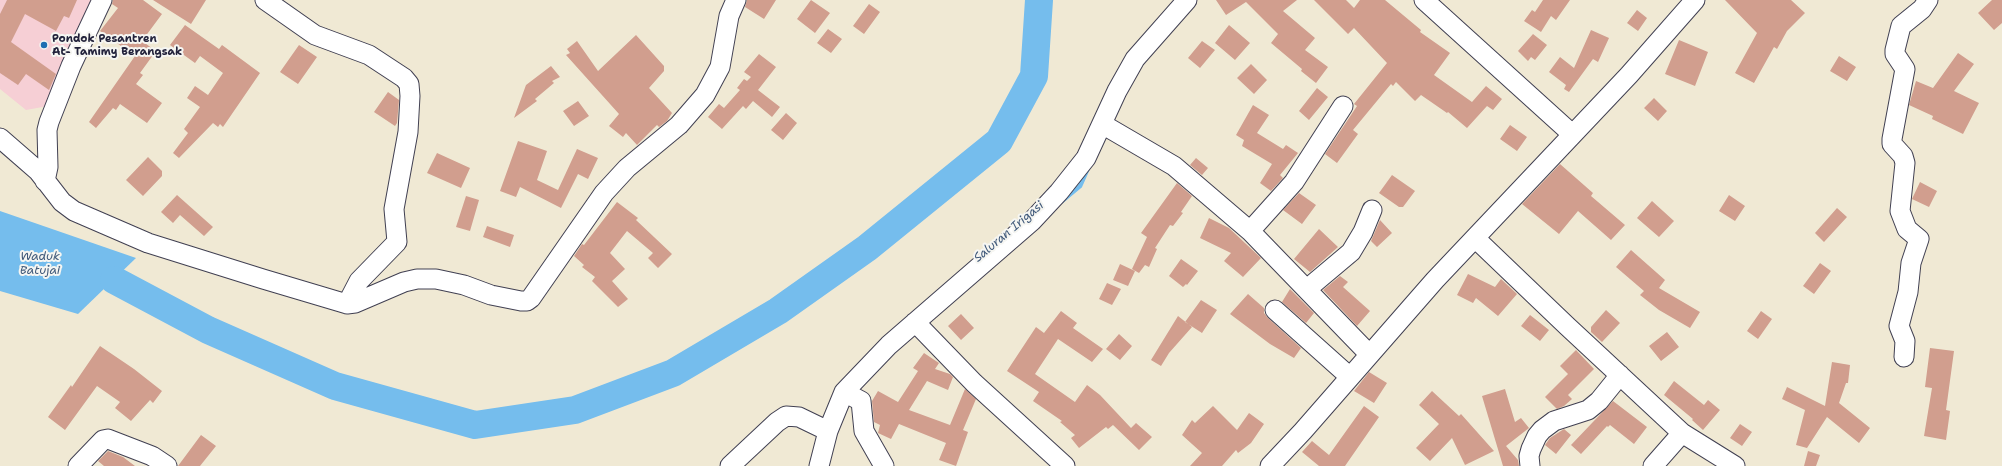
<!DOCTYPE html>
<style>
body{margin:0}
canvas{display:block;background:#f0e9d4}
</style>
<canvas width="2002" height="466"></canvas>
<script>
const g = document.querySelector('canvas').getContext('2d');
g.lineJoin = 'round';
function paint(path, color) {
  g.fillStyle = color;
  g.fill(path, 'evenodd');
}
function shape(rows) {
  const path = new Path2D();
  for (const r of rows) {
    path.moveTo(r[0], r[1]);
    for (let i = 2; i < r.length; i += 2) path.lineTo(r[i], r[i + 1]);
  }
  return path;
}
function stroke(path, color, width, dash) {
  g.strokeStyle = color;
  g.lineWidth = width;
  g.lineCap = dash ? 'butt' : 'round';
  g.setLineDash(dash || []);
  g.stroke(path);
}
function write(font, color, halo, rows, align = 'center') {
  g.font = font + ' "Shantell Sans",sans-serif';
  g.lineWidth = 4;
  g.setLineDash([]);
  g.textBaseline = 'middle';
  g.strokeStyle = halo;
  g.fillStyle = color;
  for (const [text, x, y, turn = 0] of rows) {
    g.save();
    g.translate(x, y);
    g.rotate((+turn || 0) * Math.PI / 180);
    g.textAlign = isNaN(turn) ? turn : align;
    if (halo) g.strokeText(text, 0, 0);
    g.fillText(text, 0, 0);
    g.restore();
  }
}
const built = shape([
 [0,0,105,0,65,103,26,110,0,89]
]);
const water = shape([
 [0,211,136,258,78,314,0,291]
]);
const stream = shape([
 [1062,201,1080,186,1088,168]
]);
const river = shape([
 [114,280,208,330,335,386,475,425,575,410,673,373,778,311,867,248,999,141,1034,76,1039,0]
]);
const building = shape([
 [7,0,77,0,69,18,64,16,56,31,25,14,11,42,56,74,49,90,26,74,18,85,0,73,0,14],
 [113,0,143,0,162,14,142,41,156,51,140,73,143,75,136,84,162,103,147,123,120,104,116,110,113,108,96,128,89,122,135,56,100,31,118,8,112,4],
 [153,0,206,0,191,24],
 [747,0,776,0,764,19,745,7],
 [811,0,830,13,815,33,797,19],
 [1216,0,1297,0,1283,11,1315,38,1305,50,1328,67,1316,83,1301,71,1302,69,1271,43,1278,34,1246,2,1226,15],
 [1314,0,1346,0,1354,8,1360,0,1385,0,1421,30,1420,32,1450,53,1434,75,1472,102,1486,86,1502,99,1493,110,1487,106,1467,128,1448,112,1447,113,1421,95,1415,101,1396,82,1393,86,1391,84,1353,130,1358,134,1337,163,1325,154,1357,106,1354,104,1387,63,1354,28,1348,34],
 [1543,0,1570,0,1556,20,1551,16,1541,32,1524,21,1532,10,1535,12],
 [1725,0,1791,0,1805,13,1787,31,1777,49,1774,47,1754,83,1735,73,1757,33],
 [1992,0,2002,0,2002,23,1994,30,1978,13],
 [869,4,880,12,864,34,853,26],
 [1637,10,1647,18,1638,31,1627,23],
 [185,25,219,49,222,45,260,73,223,127,220,124,218,127,213,123,179,158,173,153,188,133,184,129,200,107,187,98,195,86,208,95,223,73,200,56,195,63,170,45],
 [1229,25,1250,43,1235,60,1215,43],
 [828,29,842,39,831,53,817,43],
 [1591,30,1609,38,1598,62,1593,59,1569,92,1564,89,1566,85,1549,72,1560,57,1574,68],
 [1533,34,1547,45,1535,60,1531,57,1528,61,1518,51],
 [636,35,664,66,664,71,649,88,672,113,667,121,659,127,657,125,637,145,626,133,623,137,609,126,619,114,566,55,570,53,567,49,577,41,598,71],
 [1679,40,1708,52,1695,86,1665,74],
 [1202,41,1215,50,1200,68,1188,58],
 [299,45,317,57,298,84,280,72],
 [1958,53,1974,64,1954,91,1979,103,1963,134,1932,119,1933,116,1909,105,1916,81,1933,88],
 [759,54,776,67,758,90,780,107,772,117,753,101,746,109,743,106,722,129,708,117,719,104,724,108,740,90,737,88,744,79,747,81,751,77,744,72],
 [1839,56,1856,67,1847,81,1830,71],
 [1251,64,1267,80,1254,94,1237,78],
 [551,66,560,77,552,81,554,83,535,99,537,101,514,118,526,85],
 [1317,88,1328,97,1309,120,1299,111],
 [388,92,399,100,397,123,395,126,374,112],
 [1654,98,1667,111,1658,121,1644,108],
 [578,101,589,116,574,126,563,111],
 [1253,105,1269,115,1257,133,1283,149,1286,145,1298,153,1280,175,1283,178,1271,191,1260,183,1272,164,1242,146,1244,140,1236,135],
 [786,113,797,123,783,140,771,130],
 [1510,125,1527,137,1517,151,1500,139],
 [518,141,547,151,537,180,558,190,577,149,598,158,588,179,578,174,561,208,520,187,516,197,500,191],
 [437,153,470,168,461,188,427,173],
 [148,157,162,171,162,176,143,196,126,180],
 [1196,158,1208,168,1202,175,1190,165],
 [1560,164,1593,193,1591,196,1625,225,1611,240,1578,211,1559,234,1522,204],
 [1392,175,1415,191,1403,207,1399,207,1379,193],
 [1920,182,1937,191,1929,207,1912,199],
 [1177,183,1192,196,1181,212,1183,213,1173,226,1170,225,1155,248,1157,249,1149,267,1145,265,1139,273,1132,269,1147,237,1141,233],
 [1299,193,1316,205,1302,224,1283,210],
 [177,195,213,227,204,236,180,215,173,223,161,212],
 [1729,195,1745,206,1735,221,1719,211],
 [466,196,479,200,470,231,456,227],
 [1652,201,1674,221,1659,237,1637,218],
 [617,202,638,218,636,220,672,254,658,268,648,258,653,253,627,231,610,253,625,269,612,281,628,299,618,307,592,281,595,277,582,267,584,265,574,256,582,244,584,245],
 [1837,208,1847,217,1824,242,1815,233],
 [1209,218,1229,228,1261,258,1243,277,1224,261,1231,253,1200,238],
 [1380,220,1392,233,1377,247,1371,241],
 [487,226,514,235,510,247,483,237],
 [1319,229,1338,247,1310,272,1294,259],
 [1631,250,1665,280,1659,288,1700,312,1690,328,1659,310,1640,295,1644,291,1616,267],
 [1181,259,1198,271,1187,285,1186,284,1183,287,1169,276],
 [1820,263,1831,271,1814,294,1803,286],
 [1120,264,1135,271,1128,286,1113,280],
 [1468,274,1495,287,1501,279,1517,294,1498,316,1476,298,1473,303,1457,295],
 [1340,276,1348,282,1343,287,1370,311,1357,326,1323,290],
 [1107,283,1121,289,1112,305,1099,299],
 [1290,289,1314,313,1306,323,1282,302],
 [1248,294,1264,308,1264,313,1268,318,1301,348,1294,358,1270,344,1230,314],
 [1201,300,1217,310,1202,333,1185,322],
 [1606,310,1620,323,1602,342,1591,332,1591,327],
 [1061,311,1077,323,1073,328,1103,349,1092,362,1058,339,1035,374,1075,402,1087,385,1100,395,1131,428,1136,423,1152,437,1139,450,1113,425,1108,429,1106,427,1079,448,1071,438,1075,435,1060,422,1062,421,1033,401,1039,392,1007,371,1036,327,1044,333],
 [1761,311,1772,319,1758,339,1747,331],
 [961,314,974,328,961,340,948,326],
 [1530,315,1549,330,1540,341,1521,326],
 [1178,316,1192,327,1169,353,1161,366,1151,360],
 [1667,332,1679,347,1661,361,1649,346],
 [1119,334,1132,346,1120,360,1106,349],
 [100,346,134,369,162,391,153,403,150,400,131,421,115,408,120,402,97,386,65,430,48,417,71,385,72,387],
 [1930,348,1954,351,1946,410,1950,411,1946,440,1924,436,1932,388,1925,387],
 [1576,350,1594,369,1568,395,1572,399,1564,406,1557,409,1545,397,1568,374,1560,366],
 [924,353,939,363,935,369,950,374,953,377,948,390,927,381,909,410,950,425,965,389,976,399,963,430,968,432,956,466,939,460,946,443,899,424,891,439,878,433,880,425,874,422,872,401,878,391,898,402,918,371,913,368],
 [1832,362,1850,365,1848,383,1846,383,1839,403,1870,428,1859,443,1827,417,1807,448,1796,445,1805,410,1782,399,1787,387,1825,406],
 [1369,372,1387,383,1374,403,1354,391],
 [1674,381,1704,405,1708,400,1720,410,1703,430,1692,420,1693,419,1664,395],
 [1505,389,1515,422,1521,418,1529,428,1506,446,1518,460,1519,466,1503,466,1482,396],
 [1432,391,1459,416,1461,414,1494,451,1465,465,1452,438,1430,461,1416,448,1439,424,1419,405],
 [1613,401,1647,427,1634,444,1610,425,1608,427,1607,426,1581,454,1571,445],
 [1213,406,1237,430,1249,413,1264,424,1251,443,1238,453,1236,450,1222,466,1190,466,1202,453,1182,435,1192,420,1195,423],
 [1364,406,1379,417,1345,466,1319,466,1302,452,1312,441,1329,455],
 [1740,424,1752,432,1742,446,1730,438],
 [1564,429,1571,435,1556,454,1545,445,1550,438],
 [201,435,216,446,200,466,178,466],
 [108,451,123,457,135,466,104,466,98,461],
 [1808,451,1820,455,1816,466,1804,466]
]);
const minor = shape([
 [265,0,315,35,369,55,404,78,409,84,410,96,408,132,394,209,397,242,359,281,347,304],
 [1424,0,1572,134],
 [1102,124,1174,166,1250,231,1369,354],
 [0,138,38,171,62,202,74,211,148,243,263,279,347,304,355,303,404,282,417,279,436,279,464,285,491,295,521,301,527,301,531,298,604,193,627,168,679,125,705,95,720,67,729,16,736,0],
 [45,181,48,167,47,130,49,122,71,66,102,0],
 [1250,231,1294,182,1343,106],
 [1475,238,1567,326,1682,433,1735,466],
 [1307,289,1351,252,1363,232,1372,210],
 [1275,310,1350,377],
 [915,322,974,383,1065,466],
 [1904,357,1905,341,1899,326,1908,292,1911,263,1919,239,1907,229,1900,211,1905,163,1903,156,1892,144,1892,139,1905,69,1895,54,1895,50,1901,26,1922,9,1928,0],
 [844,392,861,401,864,431,884,466],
 [78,466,103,440,108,439,152,456,167,466],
 [730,466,777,422,786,416,799,417,828,431],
 [819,466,828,431,844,392,889,345,1032,221,1059,192,1086,158,1117,91,1135,59,1187,0],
 [1270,466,1303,431,1435,280,1629,75,1695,0],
 [1530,466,1529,456,1531,449,1537,436,1542,430,1554,421,1588,410,1599,401,1620,375],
 [1653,466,1682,433]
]);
const markers = [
 [44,45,4,"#1f6fb2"]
];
const poiNames = [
 ["Pondok Pesantren",52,39],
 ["At- Tamimy Berangsak",52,52]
];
const waterNames = [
 ["Saluran Irigasi",1009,232,-40],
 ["Waduk",40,257],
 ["Batujai",40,271]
];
paint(built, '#f6cfd5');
paint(water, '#75bded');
stroke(stream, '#75bded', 4.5);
stroke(river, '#75bded', 28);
paint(building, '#d19e8e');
stroke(minor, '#414052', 21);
stroke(minor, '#fff', 19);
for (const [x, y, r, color] of markers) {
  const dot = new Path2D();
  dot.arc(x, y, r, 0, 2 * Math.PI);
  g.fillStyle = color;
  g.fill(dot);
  stroke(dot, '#f6f6f2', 1.5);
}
write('bold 11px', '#22223b', '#f6f6f2', poiNames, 'left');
write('italic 12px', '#3f5879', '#f6f6f2', waterNames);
</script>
